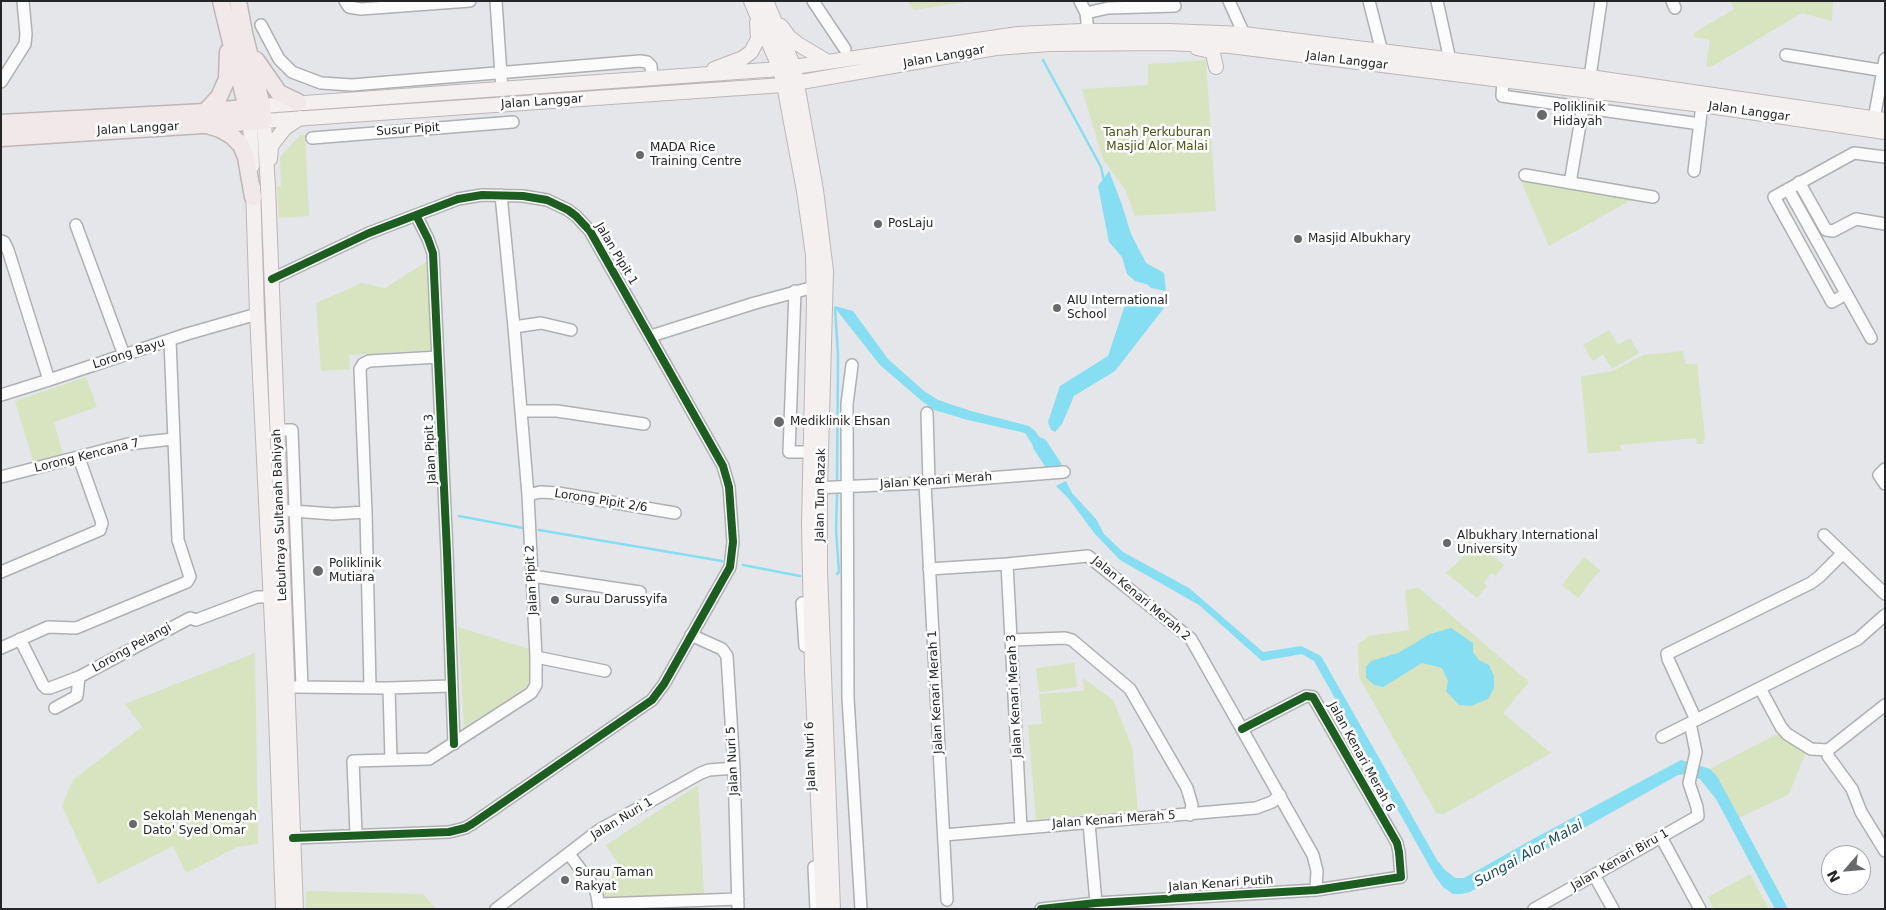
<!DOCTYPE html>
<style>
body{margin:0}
#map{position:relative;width:1886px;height:910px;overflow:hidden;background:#e4e6e9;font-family:"DejaVu Sans",sans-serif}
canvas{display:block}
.frame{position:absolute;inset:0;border:2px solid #242527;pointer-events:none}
.north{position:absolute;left:1821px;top:845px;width:50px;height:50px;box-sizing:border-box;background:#fff;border:1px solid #a7a8a9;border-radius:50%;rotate:243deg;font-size:14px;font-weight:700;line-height:20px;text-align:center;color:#242527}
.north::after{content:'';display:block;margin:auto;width:18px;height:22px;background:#67696b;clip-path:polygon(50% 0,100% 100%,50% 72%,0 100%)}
</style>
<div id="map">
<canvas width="1886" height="910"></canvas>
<div class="frame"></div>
<div class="north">N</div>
</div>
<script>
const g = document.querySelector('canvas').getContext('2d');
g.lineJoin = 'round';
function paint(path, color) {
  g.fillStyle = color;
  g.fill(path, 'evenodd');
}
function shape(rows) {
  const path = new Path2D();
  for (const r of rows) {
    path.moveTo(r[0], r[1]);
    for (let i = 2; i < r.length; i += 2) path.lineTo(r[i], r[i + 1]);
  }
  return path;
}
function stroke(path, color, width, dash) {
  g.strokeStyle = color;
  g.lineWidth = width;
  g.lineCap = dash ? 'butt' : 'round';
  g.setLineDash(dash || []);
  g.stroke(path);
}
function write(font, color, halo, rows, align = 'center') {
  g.font = font + ' "DejaVu Sans",sans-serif';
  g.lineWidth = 5;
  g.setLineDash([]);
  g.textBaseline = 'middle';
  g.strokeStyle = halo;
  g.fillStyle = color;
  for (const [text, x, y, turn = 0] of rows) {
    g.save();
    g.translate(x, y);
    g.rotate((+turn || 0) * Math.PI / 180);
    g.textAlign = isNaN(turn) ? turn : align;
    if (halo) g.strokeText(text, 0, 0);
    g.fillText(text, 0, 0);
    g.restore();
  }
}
const green = shape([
 [908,1,972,1,914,10],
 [1730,1,1833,1,1832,21,1802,13,1711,67,1706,66,1710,40,1694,37,1694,33,1734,9],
 [1206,60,1216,211,1135,216,1125,189,1103,159,1082,89,1148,85,1148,64],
 [300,135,305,135,309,216,279,218,277,187,281,187,280,157],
 [1521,181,1631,200,1549,246],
 [426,262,432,350,349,355,350,369,321,371,316,303,362,283,385,288],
 [1609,330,1618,345,1630,338,1639,353,1612,369,1603,354,1593,361,1583,345],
 [1683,351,1685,364,1697,364,1705,437,1703,444,1697,444,1696,438,1620,445,1621,451,1588,453,1581,376,1613,371,1643,355],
 [86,377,97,407,54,422,64,459,35,467,15,401],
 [1471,538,1504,565,1495,576,1492,573,1486,580,1484,583,1487,586,1477,598,1446,573,1465,555,1463,553,1470,544,1468,542],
 [1584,557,1600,570,1578,598,1562,585],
 [1419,588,1529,682,1503,713,1551,753,1444,814,1436,813,1359,677,1358,644,1369,636,1409,630,1405,590],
 [458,627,529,649,529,685,464,728],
 [255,653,258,844,237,847,186,873,173,846,98,884,62,806,73,780,142,727,125,704],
 [1074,663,1077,687,1039,692,1036,668],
 [1083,678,1113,700,1132,747,1138,811,1036,819,1028,725,1042,724,1039,694,1084,691],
 [1779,733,1806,752,1789,794,1739,818,1717,776,1710,769],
 [698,785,704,895,606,899,601,885,609,880,618,863,606,845],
 [1750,874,1769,909,1714,909,1708,897],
 [306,891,423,894,436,909,306,909]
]);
const water = shape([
 [1109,171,1122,205,1131,234,1146,263,1164,273,1166,291,1151,288,1148,285,1135,281,1127,274,1122,257,1109,242,1098,186],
 [1135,301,1164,308,1115,371,1074,396,1062,424,1055,432,1051,430,1048,422,1060,386,1108,356,1125,305],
 [835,306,853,311,888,359,924,391,938,400,971,411,1029,426,1035,431,1055,459,1044,463,1025,433,968,420,934,410,923,402,880,365,835,308],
 [1066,481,1072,493,1096,519,1104,534,1123,552,1189,588,1263,652,1301,646,1321,656,1437,860,1445,870,1455,878,1464,878,1533,839,1681,760,1710,769,1717,776,1788,909,1775,909,1716,799,1700,779,1687,774,1678,775,1470,892,1461,894,1453,894,1443,887,1435,876,1314,661,1302,654,1262,661,1199,605,1120,560,1095,534,1069,499,1056,486],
 [1451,628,1473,643,1473,652,1479,660,1489,665,1494,676,1494,688,1488,699,1471,706,1459,705,1446,691,1448,681,1442,668,1422,663,1383,687,1374,685,1366,678,1366,667,1371,661,1398,653,1430,634]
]);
const stream = shape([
 [1043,60,1101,167,1104,181],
 [835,308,838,354,837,482],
 [459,516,523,528],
 [539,530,722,561],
 [743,565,800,576],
 [837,574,839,572,836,530,837,495]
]);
const river = shape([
 [1040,445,1054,466]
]);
const minor = shape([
 [345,1,349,7,361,9,470,1],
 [496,1,502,90],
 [813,1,845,49],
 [1080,1,1086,13,1088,31],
 [1229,1,1244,34],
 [1369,1,1382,52],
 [1437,1,1450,60],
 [1672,1,1675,8],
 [1086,13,1108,8,1175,6],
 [261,25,279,59,292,72,321,83,352,85,640,61,647,62,651,66,652,79],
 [1786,55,1885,71],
 [1590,77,1601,1],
 [1503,80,1502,96,1700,124],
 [1,82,25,44,26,34,23,1],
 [1874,119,1885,59],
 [312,138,513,122],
 [1694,171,1702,105],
 [1525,175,1653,197],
 [1799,182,1826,230,1833,231,1856,219,1885,224],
 [1570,183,1583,107],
 [1788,189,1871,338],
 [416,215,428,239,433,253,447,552,454,744],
 [76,225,124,355],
 [1,241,4,242,8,250,49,380],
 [272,279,369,233,458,199,482,195,523,196,547,200,568,210,576,216,590,231,723,466,729,487,733,542,730,567,664,684,652,700,472,824,465,828,449,832,293,838],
 [795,291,789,452,810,452],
 [1846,294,1832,302,1774,197,1854,153,1885,157],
 [514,327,541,323,571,330],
 [651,336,755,303,814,287],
 [852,365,847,404,848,698,861,909],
 [1,395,49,380,187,334,257,314],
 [521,411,557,411,644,424],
 [927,413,929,483],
 [277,430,292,430,302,687],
 [1885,469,1879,475,1885,484],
 [1,477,128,444,173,439],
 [925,483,947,900],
 [814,488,925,483,1064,472],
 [528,495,540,492,558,493,675,513],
 [280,510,333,514,366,512],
 [1824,535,1885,594],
 [1007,564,1021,828],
 [929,569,1007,564,1088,556,1191,639,1313,855,1317,871,1316,890],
 [1,572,100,530,102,523,79,458],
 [532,576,640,592],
 [802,603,805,646],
 [691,635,722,649,727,656,734,768,738,909],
 [20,639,43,685,46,688,50,688,79,677,190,618,196,620,257,597,271,597],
 [1012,640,1065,638,1072,640,1130,689,1187,788,1192,805,1190,815],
 [1,648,48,627,76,628,187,582,190,577,178,540,170,340],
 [536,657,605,671],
 [295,687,389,688,451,686],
 [370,687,366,512,360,369,363,364,369,361,438,357],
 [389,688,391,760],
 [1760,688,1781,727,1787,734,1811,749,1828,750,1828,756,1852,789,1861,812,1885,851],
 [55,708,77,696,79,677],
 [1696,720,1668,659,1667,654,1811,583,1819,577,1842,554],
 [1662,737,1858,639,1885,615],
 [1828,750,1885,705],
 [1089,823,1096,903],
 [356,834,353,761,429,759,531,693,536,685,536,657,528,495,514,327,501,195],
 [944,835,1256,808,1272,802,1280,795],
 [1661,837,1700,909],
 [569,854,595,889,597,895,599,909],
 [814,867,816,909],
 [1594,875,1613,909],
 [599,904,738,899],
 [496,909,599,830,701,773,709,770,734,768],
 [1041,909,1096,903,1316,890,1401,877,1399,852,1397,843,1313,697,1306,696,1242,729],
 [1534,909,1698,816,1697,807,1689,783,1696,752,1690,723]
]);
const major = shape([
 [751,1,780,69,784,85,804,191,813,255,814,303,809,525,812,670,823,909],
 [766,1,794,67,797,84,816,190,826,271,820,488,820,571,833,909],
 [781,26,789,37,798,44,828,62],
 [1197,48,1210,51,1213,54,1216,67],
 [714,69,743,58,751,52,758,39,757,22],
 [262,106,780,69,1018,34,1081,31,1169,31,1244,34,1590,77,1885,120],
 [250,122,252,166],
 [270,159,271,147,274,142,285,128,300,118],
 [253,187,257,314,275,687,283,909],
 [296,909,268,187,264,121,784,85,996,48,1049,44,1167,43,1230,46,1702,105,1885,132]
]);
const highway = shape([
 [221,1,249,117],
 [256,60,279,93,298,102],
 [205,112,219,97,227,79,228,52],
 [1,123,205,112,262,106],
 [210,126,220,129,232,136,241,145,246,157,253,197],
 [1,138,264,121,262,106,244,33,238,1]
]);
const cycleway = shape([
 [416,215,428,239,433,253,447,552,454,744],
 [272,279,369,233,458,199,482,195,523,196,547,200,568,210,576,216,590,231,723,466,729,487,733,542,730,567,664,684,652,700,472,824,465,828,449,832,293,838],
 [1041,909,1096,903,1316,890,1401,877,1399,852,1397,843,1313,697,1306,696,1242,729]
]);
const markers = [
 [1542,115,6,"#67696b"],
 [640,155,5,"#67696b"],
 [878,224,5,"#67696b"],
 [1298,239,5,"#67696b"],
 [1057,308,5,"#67696b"],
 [779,422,6,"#67696b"],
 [1447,543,5,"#67696b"],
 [318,571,6,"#67696b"],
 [555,600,5,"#67696b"],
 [133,824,5,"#67696b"],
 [565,880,5,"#67696b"]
];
const streetNames = [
 ["Jalan Langgar",944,57,-10],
 ["Jalan Langgar",1347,61,7],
 ["Jalan Langgar",542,102,-4],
 ["Jalan Langgar",1749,112,8],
 ["Jalan Langgar",138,129,-3],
 ["Susur Pipit",408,130,-4],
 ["Jalan Pipit 1",616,254,59],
 ["Lorong Bayu",129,354,-18],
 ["Jalan Pipit 3",431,449,-93],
 ["Lorong Kencana 7",87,456,-14],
 ["Jalan Kenari Merah",936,481,-4],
 ["Jalan Tun Razak",821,495,-89],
 ["Lorong Pipit 2/6",601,501,9],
 ["Lebuhraya Sultanah Bahiyah",280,515,-92],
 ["Jalan Pipit 2",532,580,-93],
 ["Jalan Kenari Merah 2",1141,599,40],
 ["Lorong Pelangi",132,648,-29],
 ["Jalan Kenari Merah 1",936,692,-93],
 ["Jalan Kenari Merah 3",1015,696,-93],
 ["Jalan Nuri 6",811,756,-92],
 ["Jalan Kenari Merah 6",1361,757,61],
 ["Jalan Nuri 5",733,761,-93],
 ["Jalan Nuri 1",622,819,-31],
 ["Jalan Kenari Merah 5",1114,820,-4],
 ["Jalan Kenari Biru 1",1620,860,-30],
 ["Jalan Kenari Putih",1221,884,-4]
];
const poiNames = [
 ["Poliklinik",1553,108],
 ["Hidayah",1553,122],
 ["MADA Rice",650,148],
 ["Training Centre",650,162],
 ["PosLaju",888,224],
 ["Masjid Albukhary",1308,239],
 ["AIU International",1067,301],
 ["School",1067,315],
 ["Mediklinik Ehsan",790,422],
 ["Albukhary International",1457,536],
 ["University",1457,550],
 ["Poliklinik",329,564],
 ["Mutiara",329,578],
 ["Surau Darussyifa",565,600],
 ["Sekolah Menengah",143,817],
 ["Dato' Syed Omar",143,831],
 ["Surau Taman",575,873],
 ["Rakyat",575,887]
];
const parkNames = [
 ["Tanah Perkuburan",1157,133],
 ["Masjid Alor Malai",1157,147]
];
const waterNames = [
 ["Sungai Alor Malai",1529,854,-29]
];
paint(green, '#d8e3bf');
paint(water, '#86def2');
stroke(stream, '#86def2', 2.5);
stroke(river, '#86def2', 15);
stroke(minor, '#aeb0b2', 14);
stroke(major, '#beb6b7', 16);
stroke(highway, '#beb6b7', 19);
stroke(minor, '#fbfbfc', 11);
stroke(major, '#f4f0f0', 14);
stroke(highway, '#f1e9e9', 16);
stroke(cycleway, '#1b5e20', 8);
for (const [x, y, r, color] of markers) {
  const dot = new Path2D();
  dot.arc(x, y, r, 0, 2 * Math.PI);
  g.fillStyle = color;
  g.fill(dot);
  stroke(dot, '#fff', 2);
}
write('12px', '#242527', '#fff', streetNames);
write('12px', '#242527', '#fff', poiNames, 'left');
write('12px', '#475313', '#fff', parkNames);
write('italic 14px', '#1b515c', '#fff', waterNames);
</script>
